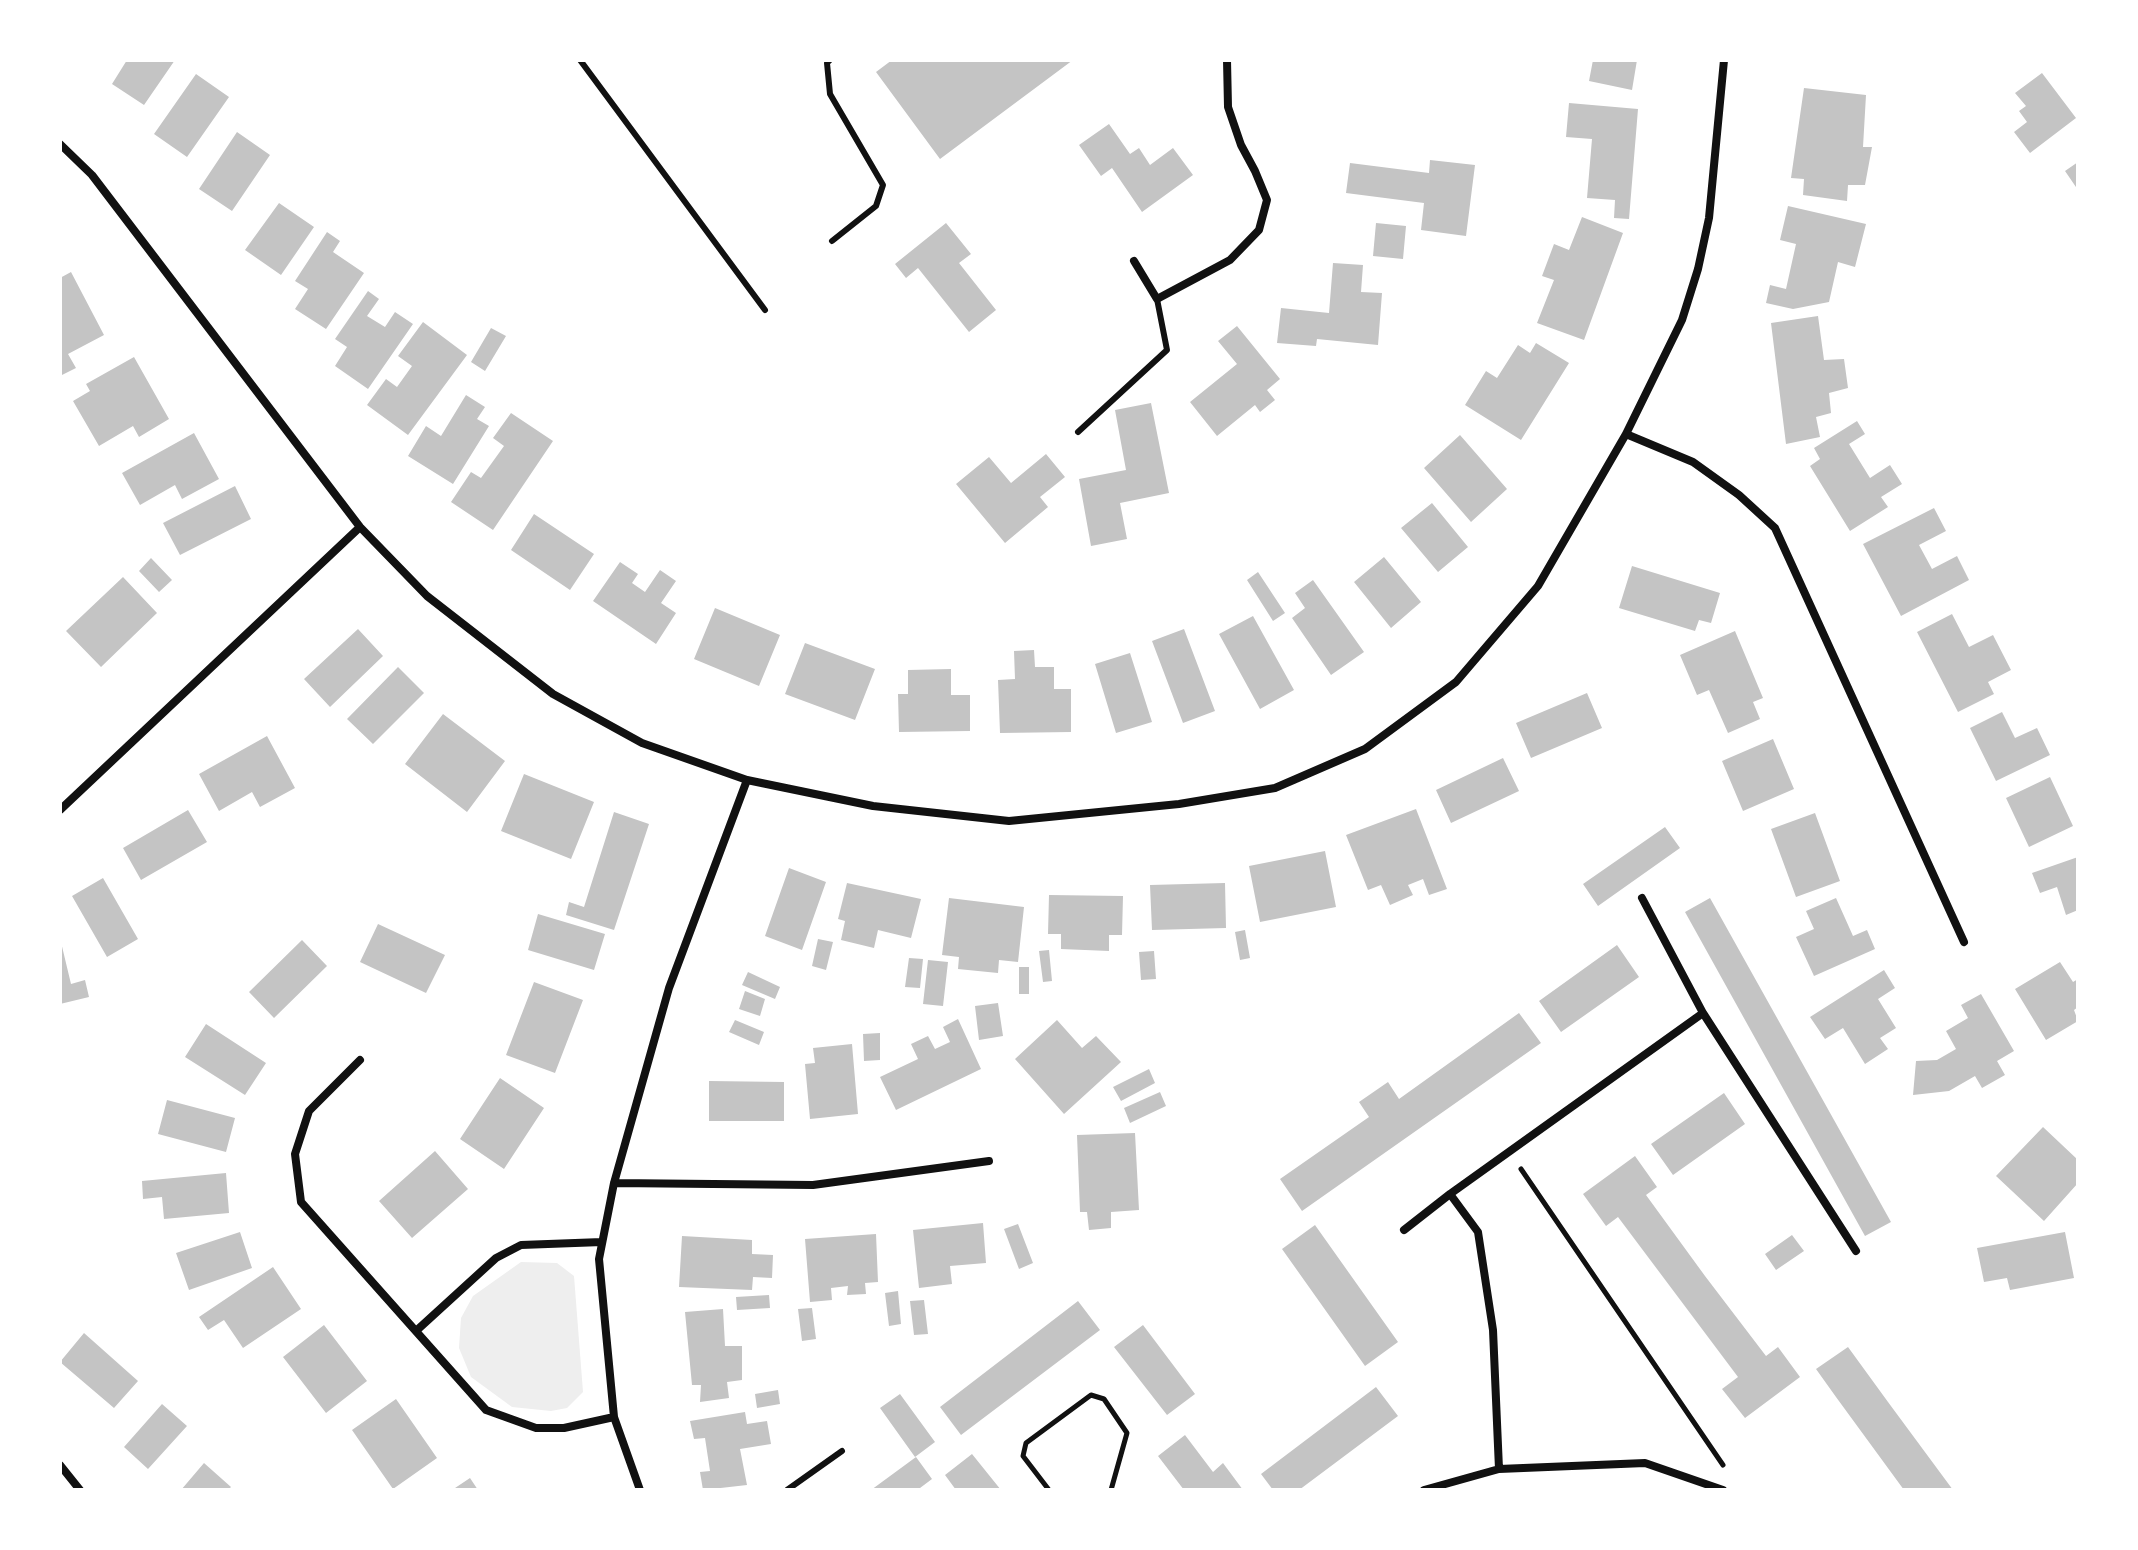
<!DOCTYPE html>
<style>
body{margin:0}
#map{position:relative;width:2138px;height:1550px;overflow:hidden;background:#fff;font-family:Mulish,sans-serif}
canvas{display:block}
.frame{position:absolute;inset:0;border:62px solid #fff;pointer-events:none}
</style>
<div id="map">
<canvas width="2138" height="1550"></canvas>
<div class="frame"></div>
</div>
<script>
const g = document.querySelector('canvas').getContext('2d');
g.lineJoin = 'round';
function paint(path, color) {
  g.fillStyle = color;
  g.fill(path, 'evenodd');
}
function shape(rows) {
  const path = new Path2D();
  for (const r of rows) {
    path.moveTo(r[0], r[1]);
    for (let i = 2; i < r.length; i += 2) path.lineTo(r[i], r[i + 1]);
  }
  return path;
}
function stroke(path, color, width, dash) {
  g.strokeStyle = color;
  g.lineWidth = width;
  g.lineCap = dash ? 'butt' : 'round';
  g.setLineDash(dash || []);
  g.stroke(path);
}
const green = shape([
 [521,1262,557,1263,574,1276,583,1392,567,1408,551,1411,512,1407,471,1377,459,1348,461,1318,473,1296]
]);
const building = shape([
 [127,60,175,60,144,105,112,84],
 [892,60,1073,60,940,159,876,72],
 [1593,60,1637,60,1632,90,1589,81],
 [2042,73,2076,118,2030,153,2014,132,2027,122,2019,111,2026,106,2015,93],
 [196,74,229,97,187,157,154,134],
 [1804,88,1866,95,1863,147,1872,147,1865,185,1848,185,1847,201,1803,195,1804,179,1791,178],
 [1569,103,1638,109,1629,219,1614,218,1615,200,1587,198,1592,139,1566,137],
 [1109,124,1130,154,1139,148,1150,165,1173,148,1193,175,1142,212,1112,168,1101,176,1079,145],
 [237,132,270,155,232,211,199,189],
 [1430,160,1475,165,1466,236,1421,230,1424,203,1346,193,1350,163,1429,173],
 [2078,162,2078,190,2065,171],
 [279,203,314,227,281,275,245,250],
 [1788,206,1866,224,1855,267,1838,262,1829,302,1793,309,1766,303,1770,285,1786,289,1796,244,1780,240],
 [1582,217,1623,233,1584,340,1537,323,1554,280,1542,276,1554,244,1569,250],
 [946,223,971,254,959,263,996,310,969,332,918,268,906,278,895,264],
 [1376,223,1406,226,1403,259,1373,256],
 [327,232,340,241,333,252,364,273,326,329,295,309,308,289,295,281],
 [1333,263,1363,265,1361,292,1382,293,1378,345,1317,339,1316,346,1277,343,1281,308,1329,313],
 [71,272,104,335,68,354,76,368,60,376,60,278],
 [368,291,379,299,367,316,385,327,395,312,413,324,368,389,335,366,347,347,335,339],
 [1818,316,1824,360,1844,359,1848,388,1829,393,1831,413,1816,417,1820,437,1786,444,1771,323],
 [423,322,467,355,408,435,367,405,386,379,397,387,412,366,398,356],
 [1237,326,1280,379,1267,390,1275,400,1260,412,1255,405,1217,436,1190,402,1237,364,1218,341],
 [491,328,506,336,485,371,471,362],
 [1536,343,1569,363,1521,440,1465,405,1486,371,1497,378,1518,345,1530,353],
 [134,357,169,419,139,437,133,426,99,446,73,401,90,391,86,384],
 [466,395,485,407,477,419,489,426,453,484,408,456,426,426,441,436],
 [1151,403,1169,493,1120,503,1127,539,1091,546,1079,479,1126,470,1115,410],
 [511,413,553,441,493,530,451,502,471,472,481,478,504,446,493,438],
 [1857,421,1865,434,1849,444,1870,478,1890,465,1902,484,1881,497,1888,507,1850,531,1810,466,1820,459,1814,448],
 [194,433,219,479,182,499,175,485,140,505,122,473],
 [1460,435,1507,489,1471,522,1424,468],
 [1046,454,1065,477,1040,497,1048,507,1005,543,956,484,989,457,1011,483],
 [235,486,251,519,180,555,163,523],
 [1432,503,1468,547,1438,572,1401,528],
 [1934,508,1946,531,1919,545,1932,569,1957,556,1969,580,1901,616,1863,544],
 [534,514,594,554,570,590,511,550],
 [1384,557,1421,602,1391,628,1354,582],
 [151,558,172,580,159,592,139,571],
 [620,562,638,574,632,583,645,592,660,570,676,581,661,603,676,613,656,644,593,601],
 [1632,566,1720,593,1711,623,1699,620,1695,631,1619,608],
 [1258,572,1285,613,1273,621,1247,580],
 [123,577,157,613,101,667,66,631],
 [1313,580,1364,652,1331,675,1292,618,1305,608,1295,593],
 [715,608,780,635,759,686,694,659],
 [1952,614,1969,647,1993,635,2011,670,1988,682,1994,694,1958,712,1917,632],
 [1253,616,1294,690,1260,709,1219,634],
 [358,629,383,656,330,707,304,679],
 [1184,629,1215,711,1183,723,1152,641],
 [1735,631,1763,698,1753,702,1760,719,1728,733,1709,690,1697,695,1680,655],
 [805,643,875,669,855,720,785,694],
 [1034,650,1035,667,1054,667,1054,689,1071,689,1071,732,1000,733,998,680,1015,679,1014,651],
 [1130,653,1152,722,1116,733,1095,664],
 [398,667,424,693,373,744,347,719],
 [951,669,951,695,970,695,970,731,899,732,898,694,908,694,908,670],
 [1587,693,1602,728,1531,758,1516,723],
 [2002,712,2015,738,2037,728,2050,755,1996,781,1970,728],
 [443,714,505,761,467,812,405,764],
 [267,736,295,788,260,807,252,792,219,811,199,774],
 [1773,739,1794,789,1743,811,1722,761],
 [1503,758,1519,791,1451,823,1436,790],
 [524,774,594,802,571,859,501,831],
 [2050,777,2073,826,2029,847,2006,798],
 [1416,809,1447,889,1429,895,1423,879,1408,885,1413,895,1390,905,1381,885,1368,890,1346,835],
 [188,810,207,842,141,880,123,848],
 [614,812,649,824,614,930,566,915,569,902,584,907],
 [1815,813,1840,881,1796,897,1771,829],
 [1665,827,1680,848,1598,906,1583,884],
 [1325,851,1336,907,1260,922,1249,866],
 [2078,857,2078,910,2066,915,2057,887,2040,893,2032,873],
 [789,868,826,882,802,950,765,936],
 [103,878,138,939,107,957,72,896],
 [847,883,921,899,911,938,878,930,874,948,841,940,845,921,838,919],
 [1225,883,1226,928,1152,930,1150,885],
 [1049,895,1123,896,1122,935,1109,935,1109,951,1061,949,1061,934,1048,934],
 [949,898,1024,907,1018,962,999,960,998,973,958,969,959,957,942,955],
 [1710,898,1891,1222,1865,1236,1685,912],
 [1836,898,1853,936,1867,930,1875,949,1814,976,1796,937,1814,929,1806,911],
 [538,914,605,934,594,970,528,950],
 [378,924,445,955,426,993,360,962],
 [1245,930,1250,958,1240,960,1235,932],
 [60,938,71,984,85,980,89,997,60,1004],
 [818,939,833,942,826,970,812,966],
 [302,940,327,966,274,1018,249,992],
 [1617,945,1639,977,1561,1032,1539,1001],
 [1049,950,1052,981,1043,982,1039,951],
 [1154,951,1156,979,1141,980,1139,952],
 [909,958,923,959,920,988,905,987],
 [928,960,948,962,943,1006,923,1004],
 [2060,962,2073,982,2078,979,2078,1007,2074,1010,2078,1021,2046,1040,2015,989],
 [1019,967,1029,967,1029,994,1019,994],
 [1884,970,1895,988,1878,999,1896,1028,1880,1038,1888,1049,1865,1064,1843,1028,1825,1039,1810,1017],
 [748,972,780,987,775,999,742,985],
 [534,982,583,1000,555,1073,506,1055],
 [745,991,765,999,760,1016,739,1009],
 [1981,994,2014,1051,1997,1061,2005,1075,1982,1088,1975,1076,1949,1091,1913,1095,1916,1061,1937,1060,1956,1049,1946,1031,1968,1018,1961,1005],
 [998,1003,1003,1036,979,1040,975,1006],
 [1519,1013,1541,1043,1302,1211,1280,1179,1369,1117,1359,1102,1388,1082,1399,1099],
 [958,1019,981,1069,896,1110,880,1077,918,1059,911,1044,928,1036,935,1049,950,1042,943,1027],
 [735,1020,764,1032,759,1045,729,1032],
 [1057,1020,1082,1048,1096,1036,1121,1062,1064,1114,1015,1059],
 [206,1024,266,1063,245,1095,185,1057],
 [880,1033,880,1060,864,1061,863,1034],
 [852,1044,858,1114,810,1119,805,1064,815,1063,813,1048],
 [1149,1069,1155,1083,1121,1101,1113,1087],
 [500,1078,544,1108,504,1169,460,1139],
 [709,1081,784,1082,784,1121,709,1121],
 [1160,1092,1166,1106,1130,1123,1124,1108],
 [1724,1093,1745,1124,1673,1175,1651,1144],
 [167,1100,235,1118,226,1152,158,1134],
 [2043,1127,2078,1160,2078,1183,2044,1221,1996,1176],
 [1135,1133,1139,1210,1111,1212,1111,1228,1089,1230,1087,1212,1080,1212,1077,1135],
 [435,1151,468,1189,412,1238,379,1201],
 [1635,1156,1657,1187,1646,1195,1705,1276,1766,1356,1778,1347,1800,1377,1745,1418,1722,1389,1738,1377,1618,1217,1606,1226,1583,1194],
 [226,1173,229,1213,164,1219,162,1197,143,1199,142,1181],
 [983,1223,986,1263,950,1266,952,1284,919,1288,913,1230],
 [1018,1224,1033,1263,1019,1269,1004,1229],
 [1315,1225,1398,1342,1365,1366,1282,1249],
 [240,1232,252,1268,189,1290,176,1253],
 [2065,1232,2074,1278,2010,1290,2007,1278,1984,1282,1977,1248],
 [876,1234,878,1282,865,1283,866,1294,847,1295,848,1286,831,1288,832,1300,810,1302,805,1239],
 [1792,1235,1804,1251,1776,1270,1765,1254],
 [682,1236,752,1240,752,1254,773,1255,772,1278,753,1277,752,1290,679,1287],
 [273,1267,301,1309,243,1348,224,1320,208,1330,199,1317],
 [898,1291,901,1324,889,1326,885,1293],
 [769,1295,770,1308,737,1310,736,1297],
 [924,1300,928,1334,914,1335,910,1301],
 [1078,1301,1100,1330,961,1435,940,1407],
 [812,1308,816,1339,802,1341,798,1309],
 [723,1309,725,1346,742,1346,742,1380,727,1382,729,1398,700,1402,701,1385,692,1385,685,1312],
 [324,1325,367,1381,326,1413,283,1357],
 [1143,1325,1195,1394,1167,1415,1114,1347],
 [84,1333,138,1381,114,1408,60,1362],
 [1848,1347,1888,1402,1953,1490,1904,1490,1836,1397,1816,1369],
 [1376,1387,1398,1416,1299,1490,1273,1490,1261,1474],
 [778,1390,780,1404,757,1408,755,1394],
 [900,1394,935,1442,915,1457,880,1408],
 [396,1399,437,1458,393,1489,352,1430],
 [162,1404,187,1426,148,1469,124,1447],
 [745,1412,747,1424,767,1421,771,1444,740,1449,747,1485,703,1490,700,1472,710,1471,705,1438,694,1439,690,1421],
 [1185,1435,1213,1472,1223,1463,1243,1490,1184,1490,1158,1456],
 [972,1454,1001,1490,956,1490,945,1475],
 [916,1457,932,1479,920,1488,917,1490,871,1490],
 [204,1463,231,1487,228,1490,181,1490],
 [470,1478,478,1490,452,1490]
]);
const path = shape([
 [1521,1169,1723,1465],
 [1049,1490,1023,1456,1026,1443,1091,1395,1104,1399,1127,1433,1111,1490]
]);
const service = shape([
 [580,60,765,310],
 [830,60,827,63,830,94,883,185,876,206,832,241],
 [1078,432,1167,350,1157,299],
 [787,1490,842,1451]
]);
const minor = shape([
 [60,144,92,175,360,527,427,596,553,694,642,743,747,780,873,806,1009,821,1179,804,1275,788,1365,749,1456,682,1538,586,1626,434,1682,320,1698,269,1709,218,1724,60],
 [1134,261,1157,299,1230,260,1259,230,1267,200,1255,171,1241,145,1228,107,1227,60],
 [1626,434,1693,462,1739,495,1775,528,1964,942],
 [60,810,360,527],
 [1703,1013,1856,1251],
 [360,1060,309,1111,295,1154,301,1202,486,1410,536,1428,564,1428,614,1417],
 [614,1183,813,1185,989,1161],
 [1450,1194,1703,1013,1642,898],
 [1404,1230,1450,1194,1478,1232,1493,1330,1499,1469],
 [416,1331,496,1258,521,1245,602,1242],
 [60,1465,80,1490],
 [640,1490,614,1417,599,1259,614,1183,669,988,747,780],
 [1424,1490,1499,1469,1645,1463,1723,1490]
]);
paint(green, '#eee');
paint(building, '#c4c4c4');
stroke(path, '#111', 5);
stroke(service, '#111', 6);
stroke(minor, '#111', 8);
</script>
